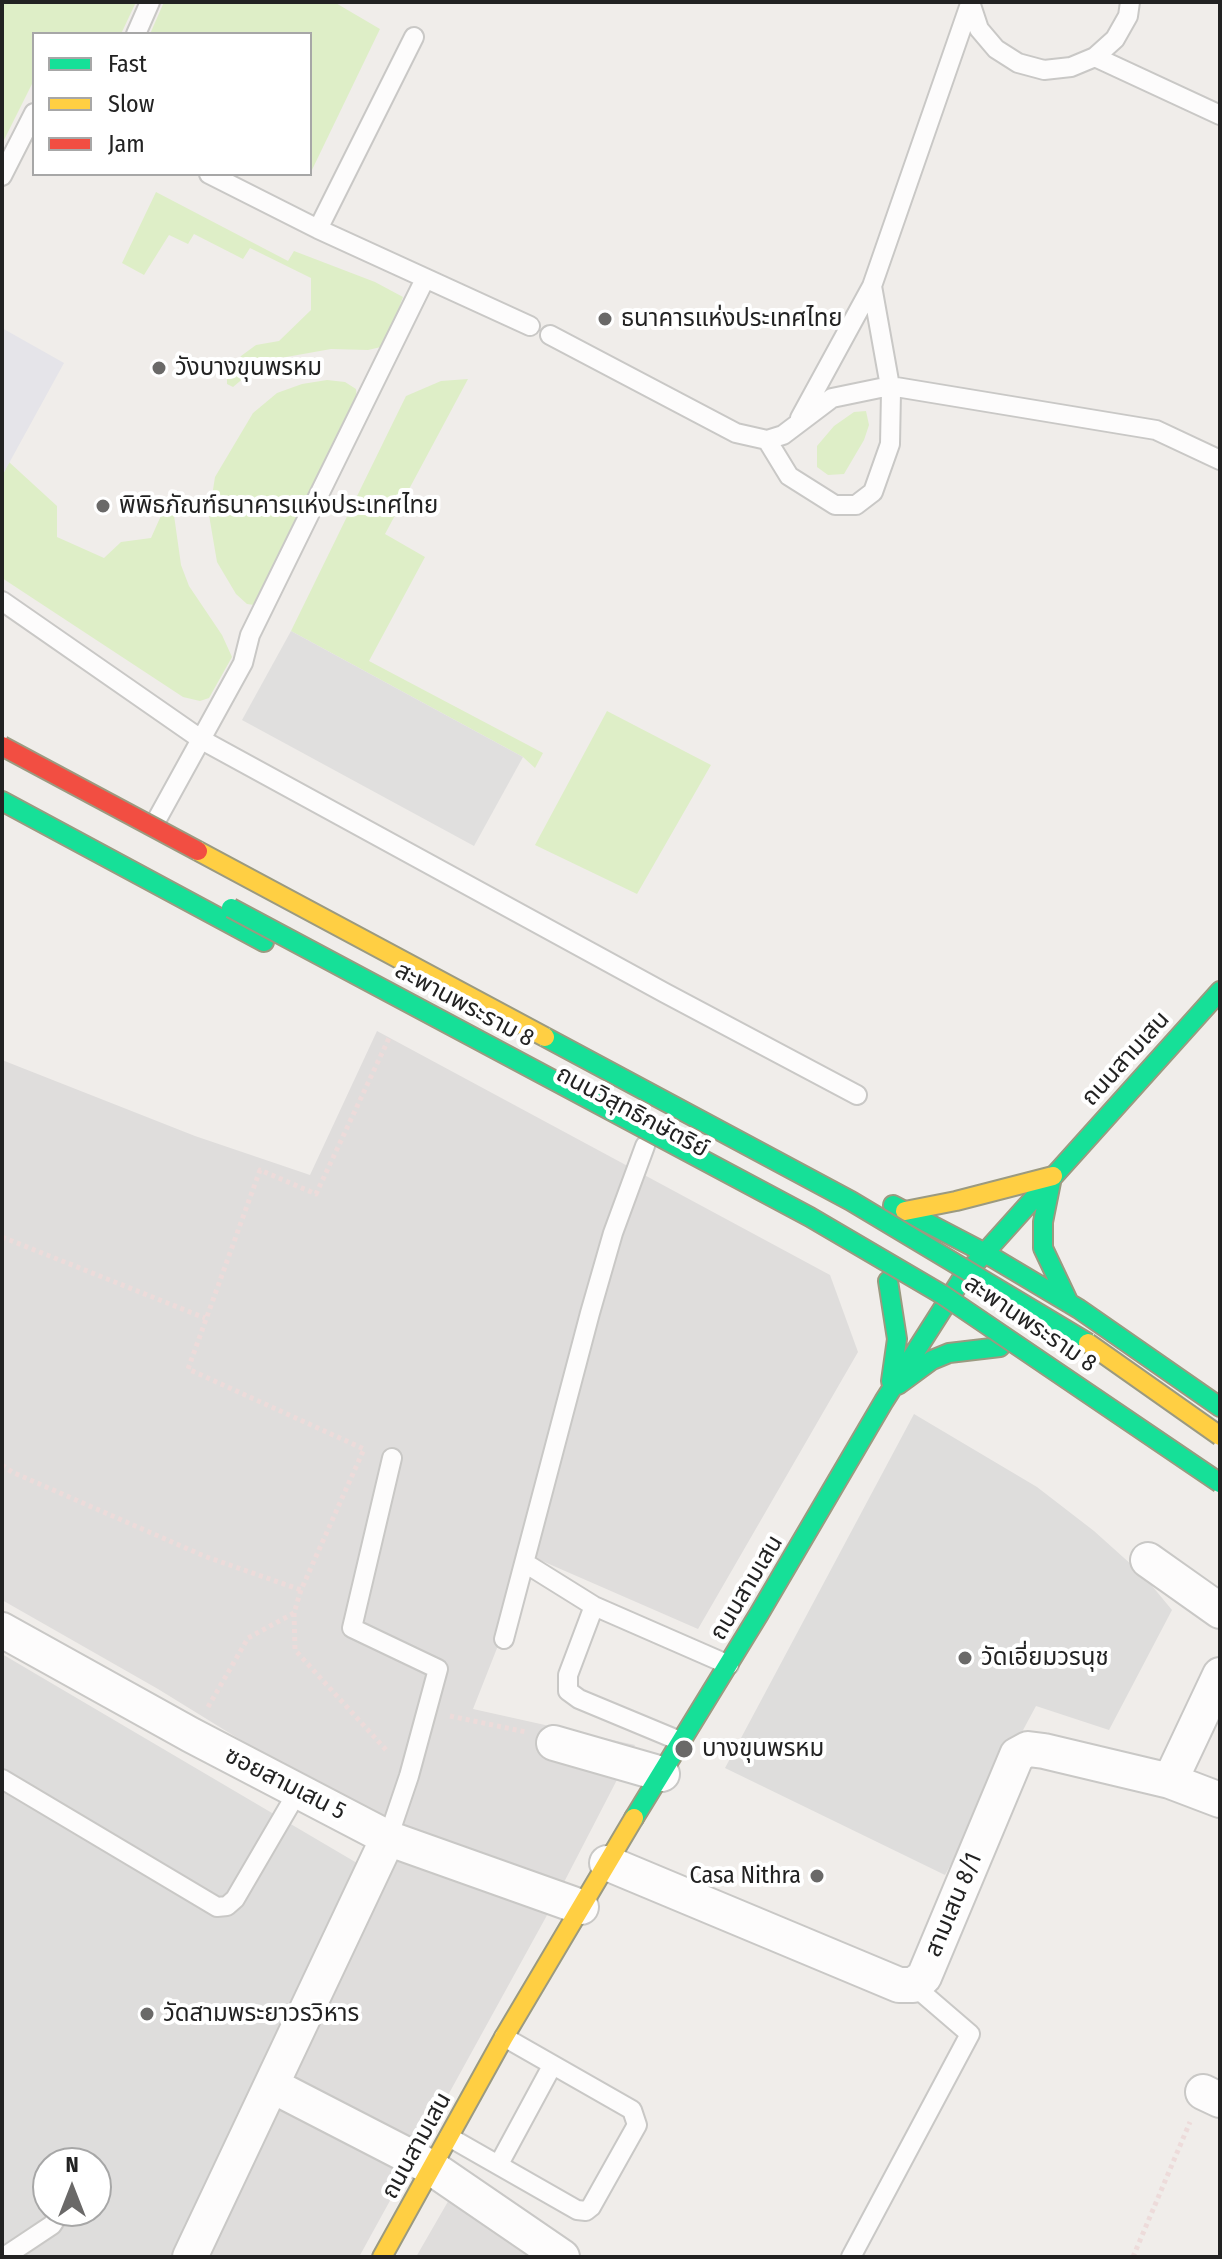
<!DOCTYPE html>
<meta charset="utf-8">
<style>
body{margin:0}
#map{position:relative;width:1222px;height:2259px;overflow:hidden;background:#f0edea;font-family:"Fira Sans Condensed",sans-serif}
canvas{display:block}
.frame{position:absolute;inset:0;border:4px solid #222;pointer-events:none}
.legend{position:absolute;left:32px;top:32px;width:280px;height:144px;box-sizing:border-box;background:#fff;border:2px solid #a7a7a7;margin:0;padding:10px 14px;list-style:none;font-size:24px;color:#222}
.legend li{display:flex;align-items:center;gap:16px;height:40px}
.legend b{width:40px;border:2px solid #a7a7a7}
.north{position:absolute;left:32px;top:2147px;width:80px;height:80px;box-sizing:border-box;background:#fff;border:2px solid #a7a7a7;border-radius:50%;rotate:0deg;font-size:22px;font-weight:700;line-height:32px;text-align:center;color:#222}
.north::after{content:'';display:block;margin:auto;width:28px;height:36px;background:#6a6968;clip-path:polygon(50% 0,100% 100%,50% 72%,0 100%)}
</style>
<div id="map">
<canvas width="1222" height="2259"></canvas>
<div class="frame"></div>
<ul class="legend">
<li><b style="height:10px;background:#16e098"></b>Fast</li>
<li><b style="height:10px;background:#ffcf43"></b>Slow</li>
<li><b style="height:10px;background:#f24e42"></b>Jam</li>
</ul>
<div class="north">N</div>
</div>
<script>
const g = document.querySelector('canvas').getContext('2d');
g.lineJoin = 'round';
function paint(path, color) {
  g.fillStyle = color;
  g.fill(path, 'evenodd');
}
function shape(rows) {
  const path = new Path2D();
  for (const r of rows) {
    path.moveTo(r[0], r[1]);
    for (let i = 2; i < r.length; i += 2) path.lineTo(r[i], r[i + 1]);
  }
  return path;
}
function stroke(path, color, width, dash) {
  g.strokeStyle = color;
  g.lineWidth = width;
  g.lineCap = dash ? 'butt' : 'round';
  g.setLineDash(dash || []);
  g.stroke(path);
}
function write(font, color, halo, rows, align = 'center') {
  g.font = font + ' "Fira Sans Condensed","Noto Sans Thai",sans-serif';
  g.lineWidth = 8;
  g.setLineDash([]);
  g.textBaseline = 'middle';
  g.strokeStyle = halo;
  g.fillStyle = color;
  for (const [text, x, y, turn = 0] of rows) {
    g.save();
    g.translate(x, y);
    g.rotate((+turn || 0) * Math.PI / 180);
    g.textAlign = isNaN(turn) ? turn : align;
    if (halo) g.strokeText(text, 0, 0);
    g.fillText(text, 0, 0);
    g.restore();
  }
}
const residential = shape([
 [377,1031,830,1275,858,1352,698,1629,533,1557,473,1709,635,1745,546,1917,359,2257,206,2257,398,1849,338,1800,158,1689,2,1600,2,1060,195,1136,310,1175],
 [450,2198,531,2257,416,2257]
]);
const religious = shape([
 [914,1414,1037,1487,1094,1531,1143,1575,1172,1610,1109,1730,1036,1706,945,1875,725,1768],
 [2,1654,362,1866,177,2257,2,2257],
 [48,2163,96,2163,96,2211,48,2211]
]);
const grass = shape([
 [2,2,136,2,121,34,34,34,34,80,2,144],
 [164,2,334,2,380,29,310,174,310,34,150,34],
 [156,192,288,261,294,251,375,282,403,297,389,335,381,347,368,350,331,349,264,361,233,387,227,384,227,378,241,356,256,345,279,341,311,310,311,278,250,248,243,259,194,234,188,244,169,235,144,275,122,263],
 [468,379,385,534,425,557,369,661,543,753,535,768,523,757,291,631,406,396,441,381],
 [327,380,345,382,356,389,357,399,266,589,254,605,247,604,236,594,217,562,209,515,215,477,253,413,277,393,302,384],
 [866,411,869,425,864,440,844,474,828,475,817,467,817,446,834,426,854,412],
 [9,462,57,506,57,537,104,558,121,542,151,538,168,500,172,501,181,565,189,586,222,635,232,657,209,698,200,701,183,697,2,578,2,476],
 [607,711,711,765,637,894,535,845]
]);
const parking = shape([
 [291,631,523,757,474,846,242,720]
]);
const plaza = shape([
 [2,328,64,363,2,476,4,430]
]);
const path = shape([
 [2,1237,205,1318],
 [2,1465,12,1472,204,1556,301,1590],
 [294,1613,295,1650,388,1752],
 [208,1707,248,1638,294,1613,301,1590,364,1449,188,1369,260,1170,316,1194,390,1036],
 [450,1716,526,1732],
 [1133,2257,1190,2122]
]);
const lane = shape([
 [970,2,979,29,996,49,1018,63,1044,70,1071,67,1095,57,1115,39,1128,16,1130,2],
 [136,34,150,2],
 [1095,57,1220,115],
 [209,174,318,229,530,326],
 [2,176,34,113],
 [318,229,414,37],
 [550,335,736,433,767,440,783,435,832,398,890,386,1156,430,1220,460],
 [800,418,872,286,970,4],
 [767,440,789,476,835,505,856,505,873,492,890,444,891,392,872,286],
 [2,601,202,740,665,993,857,1095],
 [156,821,243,663,250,635,425,279],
 [525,1563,594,1606,729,1665],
 [594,1606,568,1675,568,1691,579,1699,680,1741],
 [504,1639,590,1313,613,1233,645,1146],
 [2,1779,217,1907,227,1906,235,1899,298,1791],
 [388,1838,409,1776,438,1669,352,1628,392,1458],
 [449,2137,577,2210,586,2211,591,2207,637,2125,632,2110,504,2037],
 [499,2164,552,2066],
 [4,2257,52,2225,61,2211],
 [851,2257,970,2034,913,1985]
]);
const street = shape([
 [1148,1560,1220,1611],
 [2,1630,191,1735,390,1839,581,1907],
 [554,1743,662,1774],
 [1170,1781,1220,1675],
 [607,1863,899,1985,913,1985,924,1977,1017,1755,1028,1749,1044,1751,1170,1781,1220,1800],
 [273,2086,432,2168,562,2257],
 [1203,2092,1220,2100],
 [190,2257,388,1838]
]);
const fast = shape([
 [2,801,264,942],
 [1052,1177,1043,1222,1043,1248,1069,1303],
 [893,1205,985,1253,1079,1309,1220,1407],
 [888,1281,897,1339,891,1381],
 [898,1385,932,1360,949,1353,1000,1347],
 [634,1818,759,1614,884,1401,963,1277,1220,991]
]);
const slow = shape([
 [905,1211,956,1201,1053,1176],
 [382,2257,504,2037,634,1818]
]);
const fastBridge = shape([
 [231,908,810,1217,943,1295,1220,1483],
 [545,1037,851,1201,1088,1343]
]);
const slowBridge = shape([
 [198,851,545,1037],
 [1088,1343,1220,1436]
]);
const jamBridge = shape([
 [2,746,198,851]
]);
const markers = [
 [605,319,8,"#6a6968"],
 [159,368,8,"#6a6968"],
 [103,506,8,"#6a6968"],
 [965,1658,8,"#6a6968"],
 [684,1749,10,"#6a6968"],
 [817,1876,8,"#6a6968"],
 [147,2014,8,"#6a6968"]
];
const poiNames = [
 ["ธนาคารแห่งประเทศไทย",621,319],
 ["วังบางขุนพรหม",175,368],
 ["พิพิธภัณฑ์ธนาคารแห่งประเทศไทย",119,506],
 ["วัดเอี่ยมวรนุช",981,1658],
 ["บางขุนพรหม",702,1749],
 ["Casa Nithra",801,1876,"right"],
 ["วัดสามพระยาวรวิหาร",163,2014]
];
const streetNames = [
 ["สะพานพระราม 8",464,1005,28],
 ["ถนนสามเสน",1126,1059,-48],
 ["ถนนวิสุทธิกษัตริย์",632,1112,28],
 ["สะพานพระราม 8",1030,1324,34],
 ["ถนนสามเสน",747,1588,-59],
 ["ซอยสามเสน 5",285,1784,27],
 ["สามเสน 8/1",954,1905,-67],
 ["ถนนสามเสน",417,2146,-61]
];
paint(residential, '#dfdddc');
paint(religious, '#dedddc');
paint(grass, '#deeec7');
paint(parking, '#e0dfde');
paint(plaza, '#e5e4e9');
stroke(lane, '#c9c8c6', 22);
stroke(street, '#c9c8c6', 38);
stroke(fast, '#9b9a80', 22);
stroke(slow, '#9b9a80', 22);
stroke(path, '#eddbda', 5, [4, 4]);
stroke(lane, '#fdfcfc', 18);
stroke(street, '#fdfcfc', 34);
stroke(fast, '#16e098', 18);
stroke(slow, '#ffcf43', 18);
stroke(fastBridge, '#9b9a80', 22, []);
stroke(slowBridge, '#9b9a80', 22, []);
stroke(jamBridge, '#9b9a80', 22, []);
stroke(fastBridge, '#16e098', 18);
stroke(slowBridge, '#ffcf43', 18);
stroke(jamBridge, '#f24e42', 18);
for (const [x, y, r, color] of markers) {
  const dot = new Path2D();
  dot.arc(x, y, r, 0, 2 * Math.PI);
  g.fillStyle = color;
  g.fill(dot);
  stroke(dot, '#fff', 3);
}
write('24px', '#222', '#fff', poiNames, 'left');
write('24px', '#222', '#fff', streetNames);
</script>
